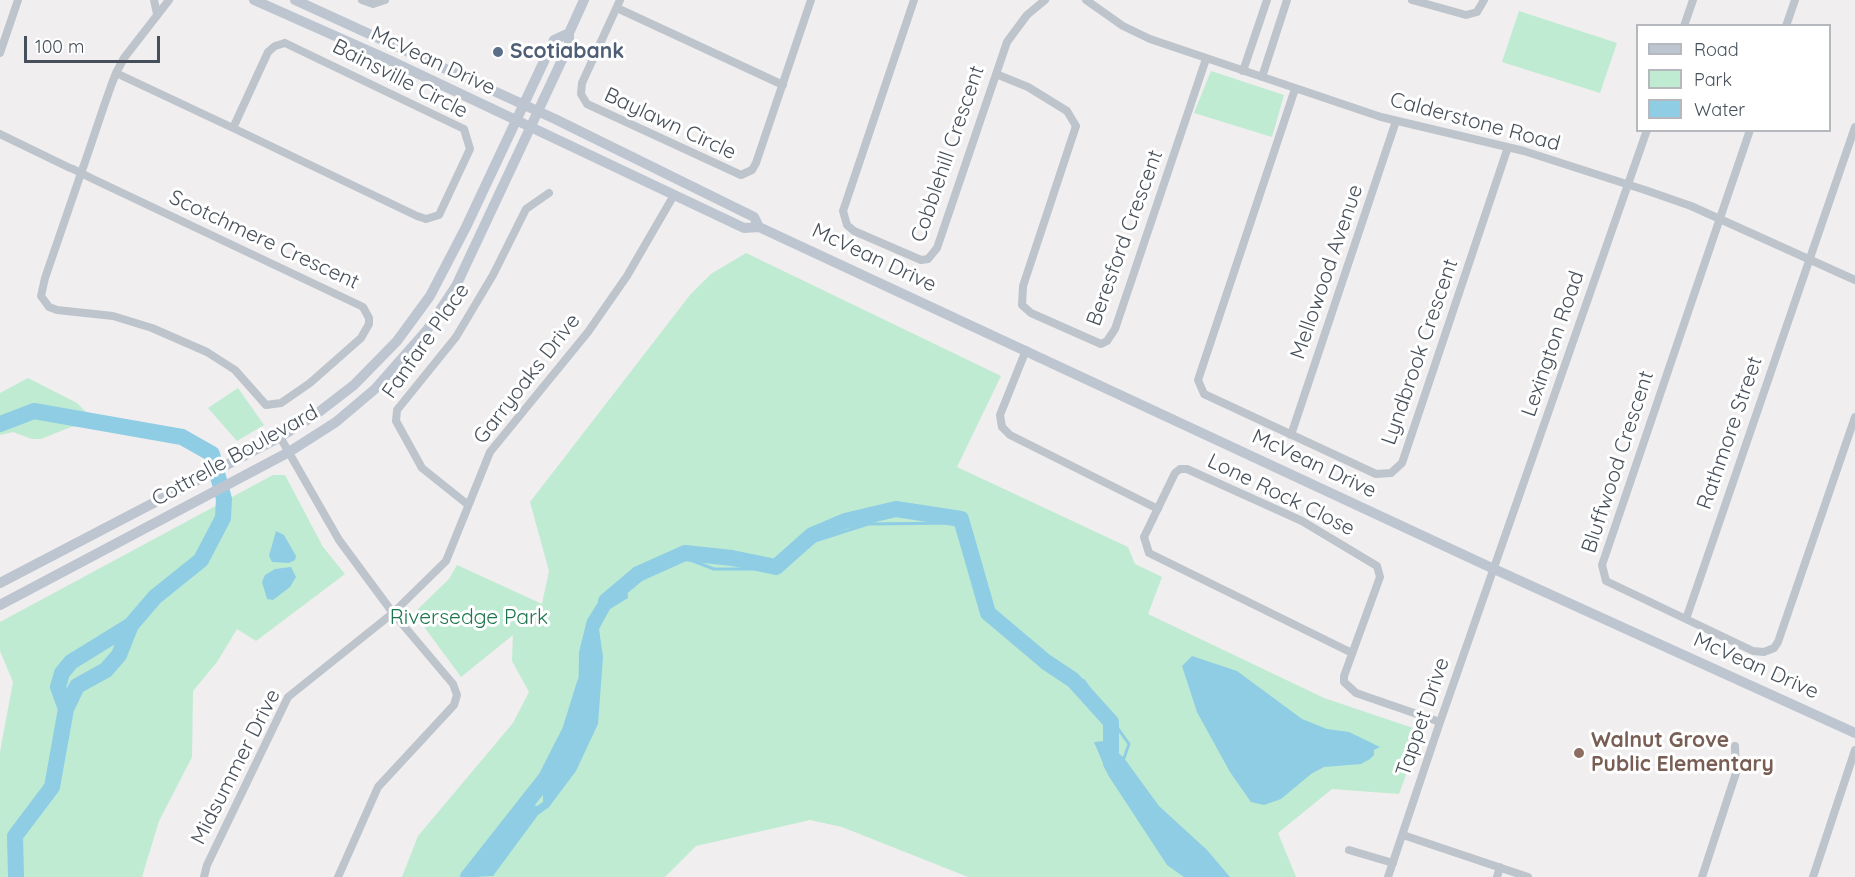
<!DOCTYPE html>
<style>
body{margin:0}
#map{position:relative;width:1855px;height:877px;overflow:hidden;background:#f0eeee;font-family:Quicksand,sans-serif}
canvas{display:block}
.legend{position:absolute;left:1636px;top:24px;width:195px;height:108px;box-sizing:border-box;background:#fff;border:2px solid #b5b9bd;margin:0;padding:8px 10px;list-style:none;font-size:18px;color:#47505a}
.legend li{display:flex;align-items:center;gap:12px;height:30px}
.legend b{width:30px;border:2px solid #b5b9bd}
.scale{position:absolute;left:24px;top:36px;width:136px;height:27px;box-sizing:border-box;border:3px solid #47505a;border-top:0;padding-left:8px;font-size:18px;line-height:21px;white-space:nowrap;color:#47505a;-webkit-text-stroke:4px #fff;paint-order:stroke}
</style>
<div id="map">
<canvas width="1855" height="877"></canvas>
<ul class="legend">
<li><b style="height:8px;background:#bdc5d0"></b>Road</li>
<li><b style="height:16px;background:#bfebd3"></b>Park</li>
<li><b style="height:16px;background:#8fcde5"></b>Water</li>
</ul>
<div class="scale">100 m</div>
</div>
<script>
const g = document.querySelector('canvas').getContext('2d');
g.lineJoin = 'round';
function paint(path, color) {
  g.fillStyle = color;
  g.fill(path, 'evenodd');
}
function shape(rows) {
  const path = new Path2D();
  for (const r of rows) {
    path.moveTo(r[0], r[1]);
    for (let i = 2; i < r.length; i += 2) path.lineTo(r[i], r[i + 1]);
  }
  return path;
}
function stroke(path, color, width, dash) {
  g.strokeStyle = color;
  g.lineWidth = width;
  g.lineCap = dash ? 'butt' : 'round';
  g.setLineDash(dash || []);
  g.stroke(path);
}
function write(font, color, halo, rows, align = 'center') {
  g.font = font + ' Quicksand,sans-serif';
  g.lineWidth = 6;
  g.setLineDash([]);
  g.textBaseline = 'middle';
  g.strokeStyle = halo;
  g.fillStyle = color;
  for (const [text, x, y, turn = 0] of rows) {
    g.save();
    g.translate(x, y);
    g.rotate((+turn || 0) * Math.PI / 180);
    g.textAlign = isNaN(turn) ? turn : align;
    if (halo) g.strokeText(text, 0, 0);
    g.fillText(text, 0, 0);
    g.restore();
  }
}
const green = shape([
 [1519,11,1617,43,1600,93,1502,62],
 [1211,71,1284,95,1272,137,1194,113],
 [746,253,1001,376,957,467,1128,547,1135,564,1162,577,1148,614,1324,698,1422,731,1399,794,1332,789,1278,833,1296,877,968,877,842,827,810,820,696,846,665,877,402,877,418,836,513,723,529,692,512,661,513,635,461,677,414,613,449,579,457,565,542,604,549,571,530,502,690,295,711,274],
 [28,378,77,403,97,423,71,427,41,439,32,439,13,432,0,435,0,393],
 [238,388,264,425,237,441,208,408],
 [273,475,285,475,323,547,345,574,256,641,237,629,217,662,193,691,192,757,159,821,142,877,0,877,0,752,13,682,0,651,0,622]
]);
const water = shape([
 [276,531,284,535,296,556,295,560,289,563,272,562,269,556],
 [291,567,296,577,290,587,273,600,267,599,262,582,265,575,275,569],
 [618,588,627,588,628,598,610,609,599,629,603,657,598,724,576,771,549,807,538,815,493,876,472,877,528,804,537,806,543,802,543,789,563,760,578,725,579,652,587,620,600,599],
 [1192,656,1237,671,1302,719,1327,729,1349,732,1380,747,1374,750,1374,755,1370,759,1361,764,1324,767,1311,774,1281,799,1264,805,1251,802,1230,772,1197,712,1182,666],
 [1105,741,1124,758,1159,806,1207,850,1230,877,1184,877,1167,865,1108,775,1094,742]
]);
const stream = shape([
 [627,588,672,562,685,558,714,569,751,569,785,564,815,541,868,524,956,523,966,533,976,553,981,589,995,621,1014,643,1048,666,1084,681,1129,744,1124,758]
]);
const river = shape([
 [0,424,34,411,182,437,212,454,224,499,223,518,201,560,155,597,131,625,119,655,106,670,77,686,66,709,52,787,15,836,16,877],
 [606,601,638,574,685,553,732,558,776,567,812,535,845,521,896,509,961,519,988,613,1046,662,1073,680,1111,722,1111,763,1113,767],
 [66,709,58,687,62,673,71,662,131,625],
 [468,877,546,778,570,731,585,683]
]);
const street = shape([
 [154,0,157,14],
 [362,0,373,4,385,0],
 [620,0,582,83,581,94,587,104,741,175,752,170,756,163,811,0],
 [914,0,843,211,847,225,854,231,921,260,928,259,937,248,1007,42,1027,15,1045,0],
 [1086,0,1123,26,1150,39,1381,117,1524,151,1645,190,1691,206,1855,280],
 [1412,0,1466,15,1477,12,1484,0],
 [617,8,783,85],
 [1684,26,1693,0],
 [1786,26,1795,0],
 [285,43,464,129,470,149,439,215,426,219,417,216,233,128,268,52,275,46,285,43],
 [0,53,18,0],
 [1243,71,1267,0],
 [116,73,233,128],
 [996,74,1028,87,1067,111,1076,126,1023,286,1022,305,1031,313,1101,344,1107,341,1115,329,1206,59],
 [1262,77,1287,0],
 [1295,89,1198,380,1204,394,1376,474,1391,473,1402,463,1508,147],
 [1750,130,1602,565,1606,581,1753,651,1764,652,1774,648,1778,642,1855,417],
 [0,134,70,168,73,169,93,179,359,305,363,307,369,318,369,324,361,338,310,383,281,403,266,405,235,370,207,352,152,328,113,316,57,310,49,307,41,296,45,278,78,182,81,173,84,165,105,103,111,86,116,73,124,58,169,0],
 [1026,350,1000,415,1002,427,1010,435,1158,509],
 [1291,435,1396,121],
 [280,437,339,540,393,613,453,684,457,695,454,705,378,787,338,877],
 [467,504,422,468,396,421,397,410,456,337,493,275,526,209,549,193],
 [1686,619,1855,127],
 [1352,653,1149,553,1144,537,1175,473,1180,469,1187,469,1302,521,1377,566,1380,577,1344,676,1344,682,1356,693,1440,722],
 [1403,835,1528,877],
 [1349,850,1393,863],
 [204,877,207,865,288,697,393,613,446,561,490,452,588,332,627,276,674,195],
 [1388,877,1440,722,1647,130],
 [1497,877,1500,867],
 [1702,877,1736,773,1735,746],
 [1813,877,1855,750]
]);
const secondary = shape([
 [254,0,387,59,744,228,759,227,1494,569,1855,733],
 [295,0,555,119,754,217,759,227],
 [0,583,280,437,315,415,354,385,397,341,430,296,466,227,554,40,569,33],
 [0,605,289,452,336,422,375,389,427,330,456,286,569,45,569,33,584,0]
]);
const markers = [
 [498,52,6,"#5c6f8a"],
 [1579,753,6,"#8d6e63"]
];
const serviceNames = [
 ["Scotiabank",510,52]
];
const streetNames = [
 ["McVean Drive",433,61,25],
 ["Bainsville Circle",400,79,27],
 ["Calderstone Road",1475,122,15],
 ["Baylawn Circle",670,124,25],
 ["Cobblehill Crescent",948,154,-71],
 ["Beresford Crescent",1125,238,-70],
 ["Scotchmere Crescent",264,240,25],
 ["McVean Drive",874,258,25],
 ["Mellowood Avenue",1327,272,-71],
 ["Fanfare Place",426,341,-55],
 ["Lexington Road",1553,344,-71],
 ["Lyndbrook Crescent",1420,352,-71],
 ["Garryoaks Drive",527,379,-52],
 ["Rathmore Street",1730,433,-71],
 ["Cottrelle Boulevard",235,456,-29],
 ["Bluffwood Crescent",1618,462,-72],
 ["McVean Drive",1314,464,25],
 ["Lone Rock Close",1281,495,26],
 ["McVean Drive",1756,666,24],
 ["Tappet Drive",1423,717,-71],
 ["Midsummer Drive",236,767,-63]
];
const parkNames = [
 ["Riversedge Park",469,618]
];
const educationNames = [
 ["Walnut Grove",1591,741],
 ["Public Elementary",1591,765]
];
paint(green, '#bfebd3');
paint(water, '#8fcde5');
stroke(stream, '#8fcde5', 3);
stroke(river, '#8fcde5', 16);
stroke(street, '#bdc4cc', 8);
stroke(secondary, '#bdc5d0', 10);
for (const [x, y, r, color] of markers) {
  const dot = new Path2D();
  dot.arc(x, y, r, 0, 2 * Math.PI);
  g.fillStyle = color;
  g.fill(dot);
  stroke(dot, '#fff', 2);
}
write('bold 21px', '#4e5e75', '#fff', serviceNames, 'left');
write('21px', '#47505a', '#fff', streetNames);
write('21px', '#1e754f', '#fff', parkNames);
write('bold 21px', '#785e54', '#fff', educationNames, 'left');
</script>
